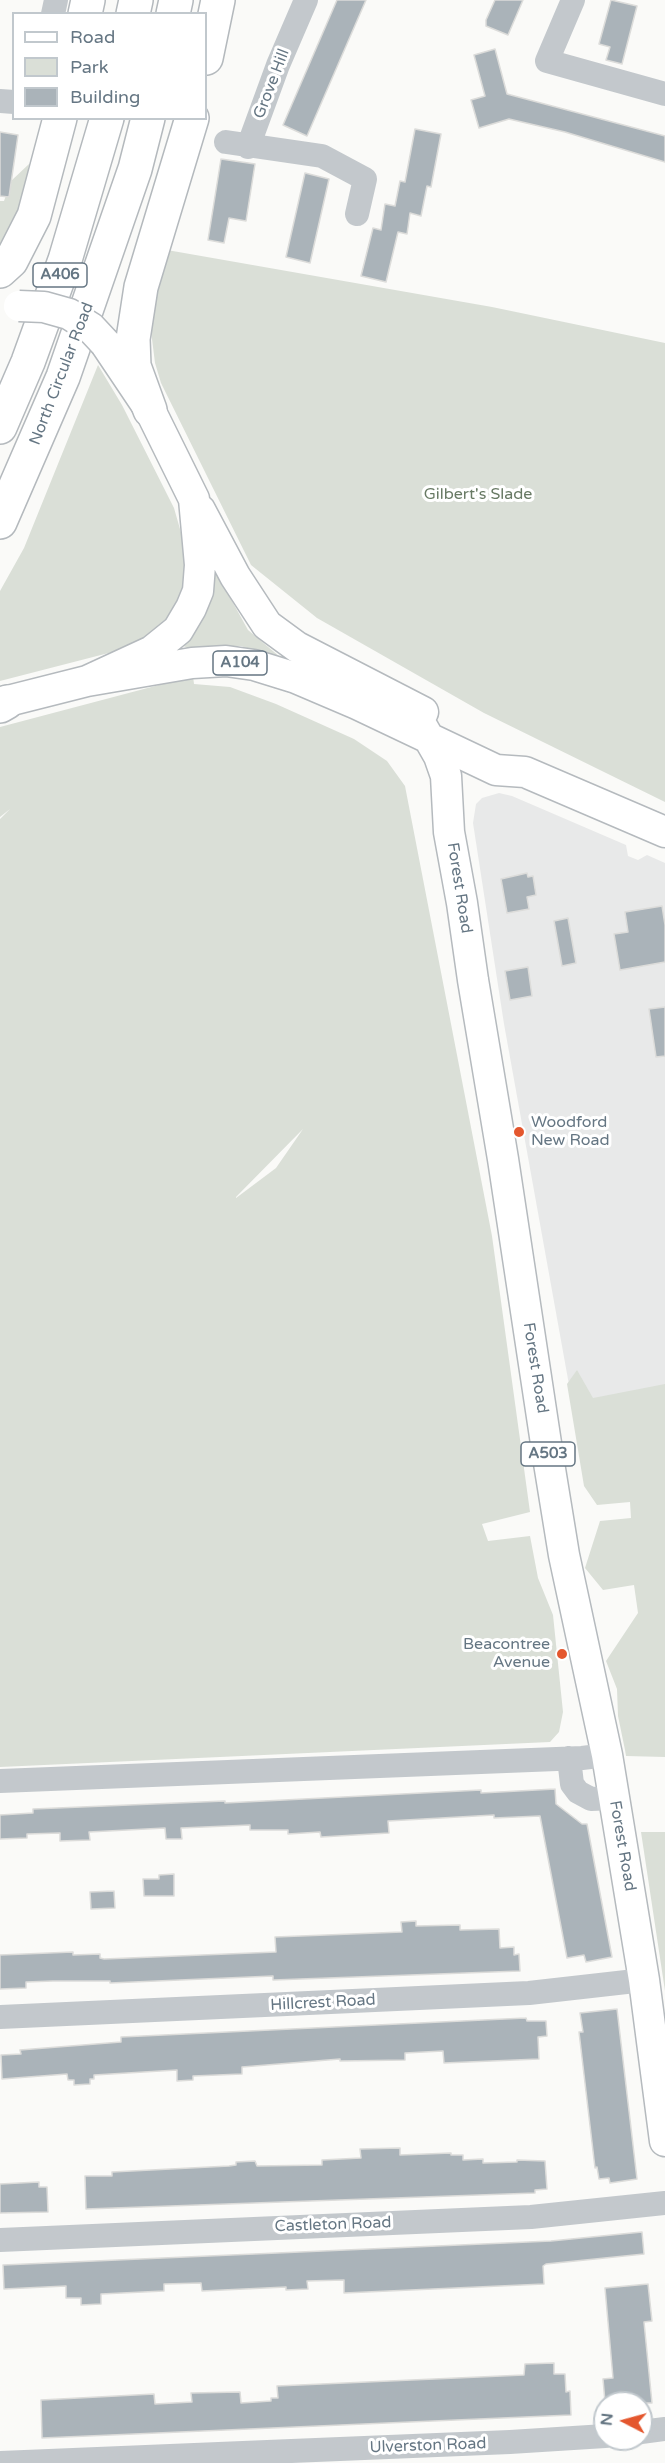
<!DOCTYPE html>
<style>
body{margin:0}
#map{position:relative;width:665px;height:2463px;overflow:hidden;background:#fafaf8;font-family:"Varela Round",sans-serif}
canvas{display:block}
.legend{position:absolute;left:12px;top:12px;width:195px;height:108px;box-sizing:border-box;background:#fff;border:2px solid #c1c8cd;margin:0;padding:8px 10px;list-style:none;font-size:18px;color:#657683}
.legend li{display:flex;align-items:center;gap:12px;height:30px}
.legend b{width:30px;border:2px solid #c1c8cd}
.north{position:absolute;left:593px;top:2391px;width:60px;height:60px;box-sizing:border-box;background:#fff;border:2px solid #c1c8cd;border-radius:50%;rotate:276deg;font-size:16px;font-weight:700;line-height:24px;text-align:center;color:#657683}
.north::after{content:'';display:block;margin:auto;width:21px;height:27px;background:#e4572e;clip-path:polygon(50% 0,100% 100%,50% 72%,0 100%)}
</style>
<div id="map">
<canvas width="665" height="2463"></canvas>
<ul class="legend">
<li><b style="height:8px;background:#fff"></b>Road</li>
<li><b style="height:16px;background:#dadfd7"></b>Park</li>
<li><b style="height:16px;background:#aab3b9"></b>Building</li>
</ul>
<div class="north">N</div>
</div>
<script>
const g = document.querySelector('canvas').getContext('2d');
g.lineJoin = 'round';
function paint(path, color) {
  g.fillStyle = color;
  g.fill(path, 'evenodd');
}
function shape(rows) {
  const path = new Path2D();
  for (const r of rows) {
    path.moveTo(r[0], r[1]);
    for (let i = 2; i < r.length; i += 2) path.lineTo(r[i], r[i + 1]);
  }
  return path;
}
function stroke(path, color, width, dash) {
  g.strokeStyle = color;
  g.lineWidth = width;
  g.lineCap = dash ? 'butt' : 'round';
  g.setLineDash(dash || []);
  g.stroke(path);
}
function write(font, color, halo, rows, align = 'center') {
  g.font = font + ' "Varela Round",sans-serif';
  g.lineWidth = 6;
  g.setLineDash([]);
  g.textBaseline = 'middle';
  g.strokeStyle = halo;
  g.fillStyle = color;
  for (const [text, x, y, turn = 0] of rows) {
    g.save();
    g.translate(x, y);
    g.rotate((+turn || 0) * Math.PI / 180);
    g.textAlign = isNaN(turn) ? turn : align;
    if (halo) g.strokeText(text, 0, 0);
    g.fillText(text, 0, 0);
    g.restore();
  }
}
const built = shape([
 [499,793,512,796,626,845,628,856,638,860,647,855,665,863,665,1443,582,1457,504,1024,473,823,476,804,482,798]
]);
const green = shape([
 [29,164,24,206,0,247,0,201,4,201,11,181],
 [167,250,492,307,665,343,665,802,484,713,317,618,251,565,161,383,155,363,150,323,153,300],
 [98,365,122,405,174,508,186,550,186,580,175,609,155,635,128,648,0,681,0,591,24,548],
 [216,572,248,630,286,662,241,646,188,648,181,645,212,575],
 [193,676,194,684,230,687,276,704,354,739,387,761,405,786,492,1236,530,1512,482,1524,488,1541,530,1536,538,1578,553,1615,563,1712,559,1732,550,1742,0,1767,0,819,10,809,0,817,0,727],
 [303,1129,276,1168,236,1198,236,1197],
 [577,1370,593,1398,665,1384,665,1757,626,1756,625,1750,618,1716,617,1689,606,1661,638,1613,634,1585,603,1590,585,1568,600,1521,631,1518,630,1502,597,1505,584,1486,567,1384],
 [641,1832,665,1832,665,1991]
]);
const building = shape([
 [337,0,366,0,307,136,283,125,337,0],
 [495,0,523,0,508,35,486,26,486,20,495,0],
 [611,0,637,6,622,64,606,60,610,47,599,44,611,0],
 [495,49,507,94,665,136,665,162,565,132,509,119,479,128,471,100,485,96,474,55,495,49],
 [415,129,441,134,431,187,427,186,421,216,410,213,407,234,398,232,386,282,361,276,373,228,381,230,385,204,395,206,400,181,405,182,415,129],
 [0,132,18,135,9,197,0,196,0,132],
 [221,159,255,164,246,221,229,218,224,243,208,240,221,159],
 [305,173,329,179,310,263,286,257,305,173],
 [527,873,528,877,533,876,536,895,527,897,529,909,507,913,501,879,527,873],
 [662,906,665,925,665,962,620,970,614,934,628,932,625,912,662,906],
 [568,918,576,963,562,966,554,921,568,918],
 [528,967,532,996,510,1000,505,971,528,967],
 [665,1007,665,1056,656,1057,649,1009,665,1007],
 [555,1789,556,1804,582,1824,587,1824,612,1957,586,1962,584,1955,567,1958,540,1816,494,1818,494,1815,388,1821,389,1833,321,1837,320,1832,288,1834,288,1830,250,1830,250,1825,181,1828,182,1839,166,1839,165,1828,89,1832,90,1840,60,1841,60,1833,27,1834,27,1838,0,1839,0,1815,33,1813,33,1809,225,1801,225,1803,481,1790,481,1793,555,1789],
 [174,1874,174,1896,144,1896,143,1879,159,1879,159,1875,174,1874],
 [114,1891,115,1908,91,1909,90,1892,114,1891],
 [416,1921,416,1926,460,1925,460,1930,499,1929,500,1948,514,1947,514,1955,519,1954,520,1971,273,1980,273,1976,110,1983,110,1981,53,1981,26,1982,26,1988,0,1989,0,1955,73,1952,73,1955,100,1954,100,1958,104,1959,276,1952,275,1937,402,1932,401,1922,416,1921],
 [617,2009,637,2179,610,2183,609,2178,599,2179,597,2167,595,2168,579,2032,583,2032,580,2013,617,2009],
 [526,2018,527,2021,546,2021,547,2036,538,2037,539,2059,444,2063,443,2051,405,2053,405,2060,340,2061,340,2059,242,2067,242,2074,193,2076,193,2080,177,2081,177,2070,94,2075,94,2079,90,2079,90,2084,74,2085,74,2080,68,2080,67,2074,2,2079,1,2055,21,2054,20,2050,121,2042,121,2037,526,2018],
 [400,2148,400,2155,451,2153,451,2155,463,2155,463,2160,483,2159,483,2163,517,2162,517,2160,545,2161,547,2189,535,2190,535,2193,86,2209,85,2176,112,2176,112,2172,229,2166,236,2165,236,2162,255,2161,257,2166,322,2165,322,2160,361,2158,360,2149,400,2148],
 [39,2182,39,2187,47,2187,48,2212,0,2213,0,2184,39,2182],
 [642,2232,644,2254,546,2264,543,2266,544,2284,344,2293,344,2280,307,2281,308,2289,286,2290,286,2287,202,2291,201,2283,164,2284,164,2291,101,2294,101,2304,81,2305,81,2298,66,2298,66,2286,4,2289,3,2265,551,2241,642,2232],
 [648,2284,652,2321,644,2322,652,2403,626,2403,626,2400,605,2402,603,2379,613,2378,605,2288,648,2284],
 [554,2363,554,2374,565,2374,566,2392,570,2391,571,2415,42,2438,41,2400,154,2394,155,2404,192,2402,191,2393,240,2392,241,2403,271,2401,271,2398,278,2398,277,2386,524,2375,525,2364,554,2363]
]);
const minor = shape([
 [573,0,547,61,665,94],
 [53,14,56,0],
 [0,101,14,102],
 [226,142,322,156,365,179,357,214],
 [248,147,278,65,306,0],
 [569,1758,572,1784,578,1792,591,1799,614,1798],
 [0,1781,582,1758,607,1755],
 [0,2017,529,1993,644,1980],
 [0,2240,531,2217,665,2203],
 [641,2432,665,2429],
 [0,2463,510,2442,605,2436]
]);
const major = shape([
 [200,510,235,576,267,625,297,647,423,712],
 [87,681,192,663,226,661,254,665,296,678,357,704,496,770,525,772,665,832],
 [0,703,87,681,152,651,178,630,191,608,198,591,200,565,194,499,150,410,105,343],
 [411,707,439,756,446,776,449,832,462,903,473,980,503,1159,549,1463,564,1555,607,1755,644,1980,665,2141]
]);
const highway = shape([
 [85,14,88,0],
 [133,14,136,0],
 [173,14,176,0],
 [206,58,218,0],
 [0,271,11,261,34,216,60,118],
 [150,410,134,366,133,339,141,287,192,118],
 [0,427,28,362,65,260,107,118],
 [0,522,63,377,135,169,148,118],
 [0,706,7,702]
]);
const majorBridge = shape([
 [19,306,44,307,69,314,91,328,105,343]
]);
const markers = [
 [519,1132,6,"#e4572e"],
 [562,1654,6,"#e4572e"]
];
const shields = [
 [60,275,54],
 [240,663,54],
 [548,1454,54]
];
const shieldNames = [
 ["A406",60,275],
 ["A104",240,663],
 ["A503",548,1454]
];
const streetNames = [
 ["Grove Hill",272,84,-69],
 ["North Circular Road",62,374,-69],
 ["Forest Road",459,888,81],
 ["Forest Road",535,1368,81],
 ["Forest Road",622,1846,80],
 ["Hillcrest Road",323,2003,-3],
 ["Castleton Road",333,2225,-2],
 ["Ulverston Road",428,2446,-2]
];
const parkNames = [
 ["Gilbert's Slade",478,495]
];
const poiNames = [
 ["Woodford",531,1123],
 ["New Road",531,1141],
 ["Beacontree",550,1645,"right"],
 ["Avenue",550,1663,"right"]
];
paint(built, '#e8e9e9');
paint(green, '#dadfd7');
paint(building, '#aab3b9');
stroke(building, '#dcdcda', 1.5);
stroke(major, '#b5babe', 33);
stroke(highway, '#b4b9bd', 36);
stroke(minor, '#c3c8cc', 24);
stroke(major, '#fff', 30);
stroke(highway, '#fff', 33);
stroke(majorBridge, '#b5babe', 33, []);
stroke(majorBridge, '#fff', 30);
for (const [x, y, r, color] of markers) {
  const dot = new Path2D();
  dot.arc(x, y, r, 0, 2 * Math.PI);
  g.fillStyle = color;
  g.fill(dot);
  stroke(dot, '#fff', 2);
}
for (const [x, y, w] of shields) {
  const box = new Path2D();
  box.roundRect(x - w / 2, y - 12, w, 24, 4.5);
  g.fillStyle = '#fff';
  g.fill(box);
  stroke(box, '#657683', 1.5);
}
write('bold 15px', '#657683', null, shieldNames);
write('16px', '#657683', '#fff', streetNames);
write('16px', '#687a64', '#fff', parkNames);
write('16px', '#657683', '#fff', poiNames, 'left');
</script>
